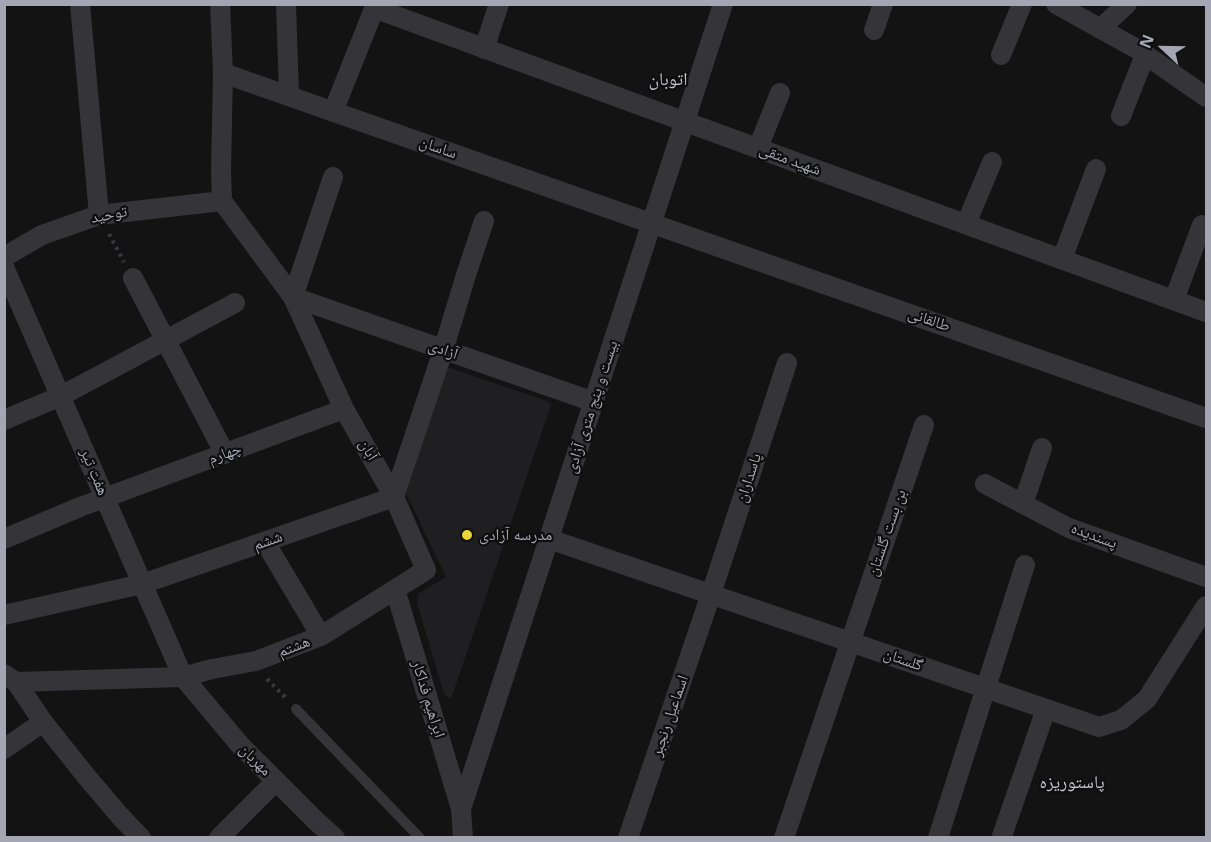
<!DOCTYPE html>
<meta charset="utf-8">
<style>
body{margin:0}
#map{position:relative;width:1211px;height:842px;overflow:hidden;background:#131314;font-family:"Noto Sans",sans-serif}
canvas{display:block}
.frame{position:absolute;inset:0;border:6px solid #a5a6b4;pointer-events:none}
.north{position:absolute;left:1133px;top:18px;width:60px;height:60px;-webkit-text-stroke:4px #0e0e0f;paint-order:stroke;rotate:292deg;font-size:16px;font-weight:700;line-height:24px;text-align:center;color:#a5a6b4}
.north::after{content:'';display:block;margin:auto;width:21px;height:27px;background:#a5a6b4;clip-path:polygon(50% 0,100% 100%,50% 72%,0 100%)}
</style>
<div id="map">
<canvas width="1211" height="842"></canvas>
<div class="frame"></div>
<div class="north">N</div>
</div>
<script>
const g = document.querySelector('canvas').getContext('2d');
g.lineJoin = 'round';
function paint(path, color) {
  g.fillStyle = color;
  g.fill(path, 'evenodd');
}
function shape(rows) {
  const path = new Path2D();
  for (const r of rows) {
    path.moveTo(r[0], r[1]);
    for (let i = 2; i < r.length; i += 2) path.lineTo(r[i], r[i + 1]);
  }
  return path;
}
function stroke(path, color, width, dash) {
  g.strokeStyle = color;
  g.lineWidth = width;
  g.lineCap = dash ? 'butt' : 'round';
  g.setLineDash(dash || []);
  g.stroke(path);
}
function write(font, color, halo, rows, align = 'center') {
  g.font = font + ' "Noto Sans","Noto Naskh Arabic",sans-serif';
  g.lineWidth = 4.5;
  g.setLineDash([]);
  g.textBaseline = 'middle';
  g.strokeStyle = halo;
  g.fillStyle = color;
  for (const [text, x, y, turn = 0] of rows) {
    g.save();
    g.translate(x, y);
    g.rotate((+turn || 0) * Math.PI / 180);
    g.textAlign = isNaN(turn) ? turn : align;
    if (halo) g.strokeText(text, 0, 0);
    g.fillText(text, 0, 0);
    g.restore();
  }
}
const built = shape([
 [447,367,547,401,551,405,451,699,444,694,417,603,418,594,446,577,406,493]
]);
const path = shape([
 [109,234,124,262],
 [267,679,287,699]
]);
const service = shape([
 [296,709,420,838]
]);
const minor = shape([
 [80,4,99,215],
 [220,4,223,73,221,171,222,201],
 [286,4,289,96],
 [1056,4,1137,49,1206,97],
 [374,8,1206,312],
 [1100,29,1127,4],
 [874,30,883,4],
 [484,49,499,4],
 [1001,55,1022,4],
 [223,73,1206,418],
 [333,112,376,4],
 [1121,116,1145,55],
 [758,148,780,93],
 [966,224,992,162],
 [4,257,42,235,99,215,222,201],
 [1062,259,1096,169],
 [4,267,183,677,240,745,317,822,335,838],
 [133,278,225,454],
 [293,297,594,402],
 [293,297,333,177],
 [1174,300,1202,225],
 [4,420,61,396,235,303],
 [985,484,1069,528,1206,577],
 [1023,504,1042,448],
 [4,539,80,507,344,409],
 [549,539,1099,727,1121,720,1147,699,1206,606],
 [265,542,321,636],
 [395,589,461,809,463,838],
 [4,615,142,584,394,497,443,351,466,275,484,221],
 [4,674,16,682,43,722,86,776,120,816,141,838],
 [16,682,183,677,212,669,256,661,321,636,426,570,394,497,344,409,293,297,222,201],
 [4,749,43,722],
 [461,809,723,4],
 [1002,836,1046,709],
 [219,838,276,781],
 [628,838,711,594,787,363],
 [784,838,924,425],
 [938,838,1025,565]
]);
const markers = [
 [467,535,6,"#ebd434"]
];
const streetNames = [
 ["ساسان",438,148,19],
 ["شهید متقی",790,160,20],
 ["توحید",109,215,-11],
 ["طالقانی",929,320,19],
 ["آزادی",443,350,19],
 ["بیست و پنج متری آزادی",592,407,-72],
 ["آبان",368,450,60],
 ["چهارم",225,454,-20],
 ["هفتِ تیر",94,472,67],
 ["پاسداران",749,478,-72],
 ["بن بست گلستان",887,533,-71],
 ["پسندیده",1094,536,20],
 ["ششم",268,541,-19],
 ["هشتم",294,647,-21],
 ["گلستان",903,660,19],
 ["ابراهیم فداکار",428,699,73],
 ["اسماعیل رنجبر",670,716,-71],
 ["مهربان",255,760,45]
];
const poiNames = [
 ["مدرسه آزادی",479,535]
];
const neighbourhoodNames = [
 ["اتوبان",668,80],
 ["پاستوریزه",1072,783]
];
paint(built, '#1f1f21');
stroke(path, '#3a3a40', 4, [3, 4.5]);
stroke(service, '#343439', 10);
stroke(minor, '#343439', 20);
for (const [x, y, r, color] of markers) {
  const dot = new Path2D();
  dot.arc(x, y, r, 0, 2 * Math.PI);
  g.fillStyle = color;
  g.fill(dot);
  stroke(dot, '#0e0e0f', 2);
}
write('16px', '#a5a6b4', '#0e0e0f', streetNames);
write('16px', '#a5a6b4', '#0e0e0f', poiNames, 'left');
write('18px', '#c5c6d1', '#0e0e0f', neighbourhoodNames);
</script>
